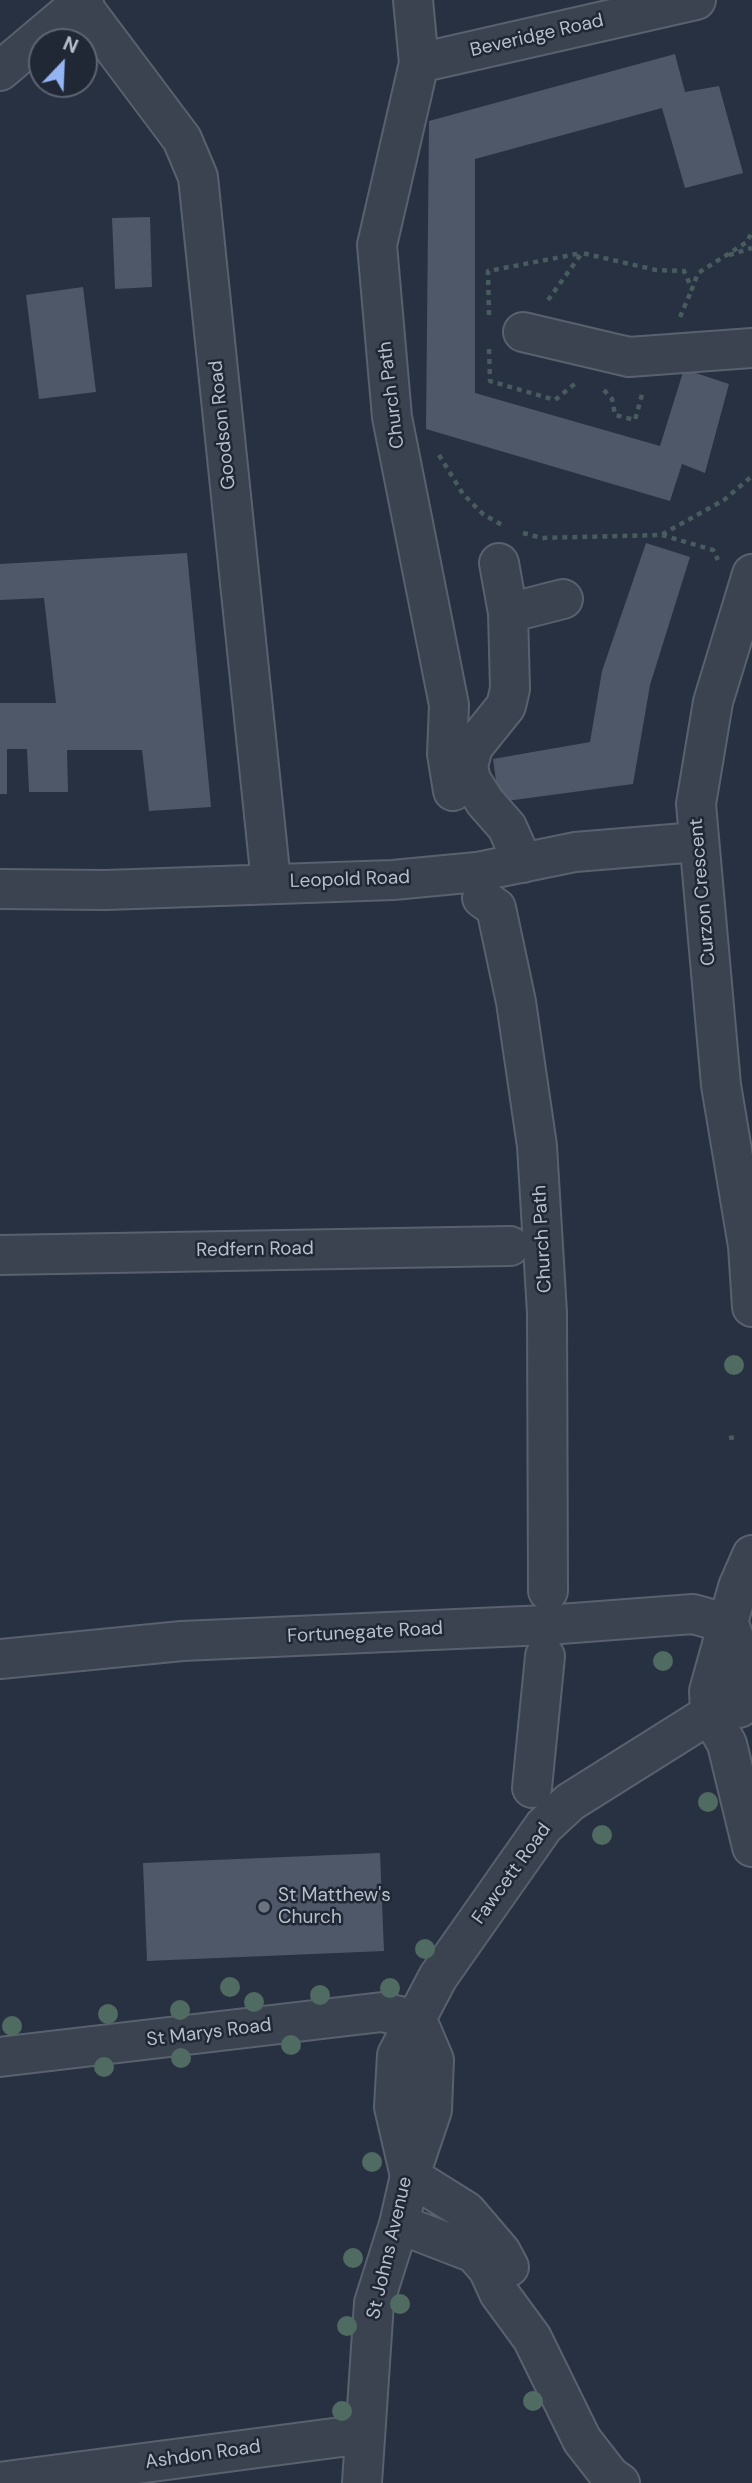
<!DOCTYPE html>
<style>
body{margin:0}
#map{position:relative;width:752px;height:2483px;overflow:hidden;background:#273141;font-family:"DM Sans",sans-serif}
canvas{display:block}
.north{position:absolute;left:28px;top:28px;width:70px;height:70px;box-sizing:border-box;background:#202836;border:2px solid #5d6472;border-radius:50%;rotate:23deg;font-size:19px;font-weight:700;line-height:28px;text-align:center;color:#b8bfcb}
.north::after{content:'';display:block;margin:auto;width:24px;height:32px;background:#94b5f4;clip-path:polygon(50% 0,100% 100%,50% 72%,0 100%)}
</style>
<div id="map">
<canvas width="752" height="2483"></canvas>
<div class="north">N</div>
</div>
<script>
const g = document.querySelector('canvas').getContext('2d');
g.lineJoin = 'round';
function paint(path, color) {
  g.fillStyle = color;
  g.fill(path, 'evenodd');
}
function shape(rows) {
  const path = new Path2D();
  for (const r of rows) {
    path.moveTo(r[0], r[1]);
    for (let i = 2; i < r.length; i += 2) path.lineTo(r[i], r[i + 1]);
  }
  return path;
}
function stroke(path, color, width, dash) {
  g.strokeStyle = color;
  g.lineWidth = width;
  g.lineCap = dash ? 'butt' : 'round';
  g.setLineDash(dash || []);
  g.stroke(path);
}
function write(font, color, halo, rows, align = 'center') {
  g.font = font + ' "DM Sans",sans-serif';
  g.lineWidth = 5;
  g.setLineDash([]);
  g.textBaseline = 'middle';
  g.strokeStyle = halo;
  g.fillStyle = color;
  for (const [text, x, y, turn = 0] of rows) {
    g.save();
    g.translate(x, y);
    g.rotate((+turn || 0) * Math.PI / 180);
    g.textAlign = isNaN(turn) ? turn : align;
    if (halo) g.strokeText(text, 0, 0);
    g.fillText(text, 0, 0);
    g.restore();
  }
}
const building = shape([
 [675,54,685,92,719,86,743,173,685,188,662,108,475,159,475,393,660,446,684,369,729,384,705,473,682,464,670,501,426,429,429,121],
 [150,217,152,287,115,289,112,218],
 [83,287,96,392,39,399,26,295],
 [646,543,690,557,650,685,633,784,499,802,493,759,590,742,602,671],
 [187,553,211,807,149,811,142,750,67,750,68,792,29,792,27,749,7,749,7,794,0,794,0,703,56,703,44,598,0,600,0,564],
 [380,1853,384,1951,147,1961,143,1863]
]);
const path = shape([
 [729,255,752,248],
 [548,300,582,253,656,270,684,271,692,289,698,273,747,242,752,232],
 [489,315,488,271,582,253],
 [680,317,692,289],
 [489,349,490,381,555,400,577,382],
 [604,390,612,399,615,415,635,420,643,391],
 [439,455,463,494,483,514,502,525],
 [523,533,542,538,661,535,724,500,752,476],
 [662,535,713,550,718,560],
 [729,1438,737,1437]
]);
const minor = shape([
 [413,0,419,63,377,245,392,417,449,705,447,754,453,791],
 [80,3,182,139,198,177,271,882],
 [419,63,696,0],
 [0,71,84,0],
 [523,332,629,357,752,348],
 [499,563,508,613],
 [752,574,713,702,696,804,721,1085,748,1246,752,1307],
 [523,863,507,827,485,802,471,780,468,766,473,747,506,706,510,689,508,613,563,599],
 [0,889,106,890,393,880,477,872,575,852,697,842],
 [482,898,496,908,516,1002,537,1146,547,1313,548,1591],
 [0,1255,510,1246],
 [752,1555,738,1587,709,1691,710,1714,727,1744,752,1847],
 [0,1659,182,1641,547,1625,693,1614,729,1624],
 [532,1788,545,1656],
 [0,2057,382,2012,417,2020],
 [410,2175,432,2110,434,2060,417,2020],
 [410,2176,466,2211,501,2252,509,2267],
 [399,2224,474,2253,488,2269,499,2293,532,2338,582,2440,610,2476,620,2483],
 [0,2482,364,2434],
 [362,2483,374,2303,399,2224,410,2176,394,2107,397,2055,438,1977,544,1826,570,1802,710,1714,739,1708,747,1691,745,1668,729,1624]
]);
const trees = [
 [734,1365],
 [663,1661],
 [708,1802],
 [602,1835],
 [425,1949],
 [230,1987],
 [390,1988],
 [320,1995],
 [254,2002],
 [180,2010],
 [108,2014],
 [12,2026],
 [291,2045],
 [181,2058],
 [104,2067],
 [372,2162],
 [353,2258],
 [400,2304],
 [347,2326],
 [533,2401],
 [342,2411]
];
const markers = [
 [264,1907,7,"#6b7280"]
];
const streetNames = [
 ["Beveridge Road",537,36,-13],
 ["Church Path",392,395,-97],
 ["Goodson Road",223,425,-96],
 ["Leopold Road",350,880,-2],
 ["Curzon Crescent",703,892,-95],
 ["Church Path",543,1239,-93],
 ["Redfern Road",255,1250,-1],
 ["Fortunegate Road",365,1633,-3],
 ["Fawcett Road",512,1874,-54],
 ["St Marys Road",209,2033,-7],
 ["St Johns Avenue",390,2248,-77],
 ["Ashdon Road",203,2455,-8]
];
const poiNames = [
 ["St Matthew's",278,1896],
 ["Church",278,1918]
];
paint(building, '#4e5869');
stroke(minor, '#59616e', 42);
stroke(path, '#485b5e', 4.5, [5, 5]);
stroke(minor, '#3b4350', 38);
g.fillStyle = '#506b61';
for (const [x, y] of trees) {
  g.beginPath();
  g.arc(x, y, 10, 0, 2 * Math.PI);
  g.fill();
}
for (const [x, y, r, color] of markers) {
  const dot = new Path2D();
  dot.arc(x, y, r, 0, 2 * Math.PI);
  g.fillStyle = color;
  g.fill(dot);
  stroke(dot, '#202836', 2.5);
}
write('19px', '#b8bfcb', '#202836', streetNames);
write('19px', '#b8bfcb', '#202836', poiNames, 'left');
</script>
